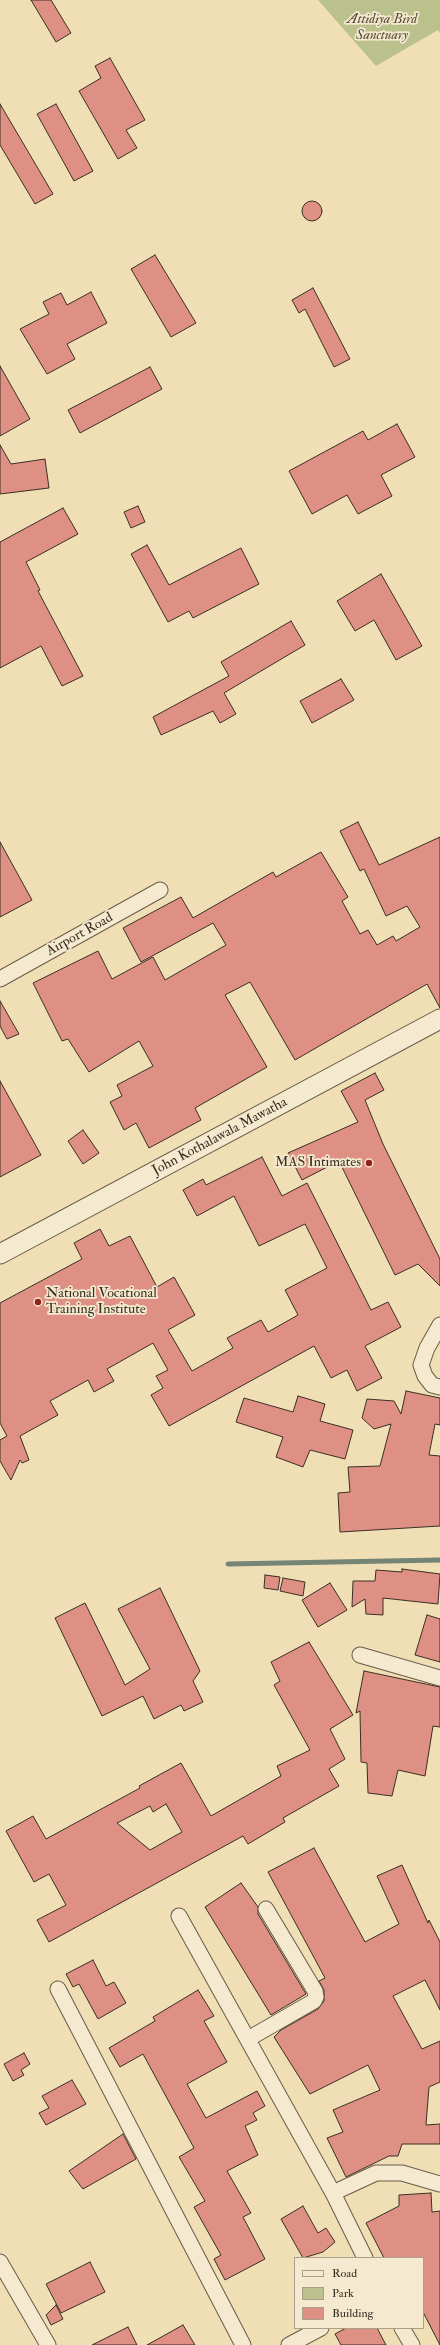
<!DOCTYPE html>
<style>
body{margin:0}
#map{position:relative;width:440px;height:2345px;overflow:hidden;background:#f0dfb5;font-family:"IM FELL Double Pica",serif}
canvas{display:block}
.legend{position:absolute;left:294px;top:2257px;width:130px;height:72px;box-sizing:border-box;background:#f5eacf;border:1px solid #aa9f8a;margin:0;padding:5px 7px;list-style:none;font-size:12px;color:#3a2f23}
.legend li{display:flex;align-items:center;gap:8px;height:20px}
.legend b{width:20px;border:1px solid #aa9f8a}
</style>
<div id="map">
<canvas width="440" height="2345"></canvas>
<ul class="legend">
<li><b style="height:5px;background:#f5eacf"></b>Road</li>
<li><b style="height:11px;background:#bbc18d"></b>Park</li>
<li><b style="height:11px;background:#de9085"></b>Building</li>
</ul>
</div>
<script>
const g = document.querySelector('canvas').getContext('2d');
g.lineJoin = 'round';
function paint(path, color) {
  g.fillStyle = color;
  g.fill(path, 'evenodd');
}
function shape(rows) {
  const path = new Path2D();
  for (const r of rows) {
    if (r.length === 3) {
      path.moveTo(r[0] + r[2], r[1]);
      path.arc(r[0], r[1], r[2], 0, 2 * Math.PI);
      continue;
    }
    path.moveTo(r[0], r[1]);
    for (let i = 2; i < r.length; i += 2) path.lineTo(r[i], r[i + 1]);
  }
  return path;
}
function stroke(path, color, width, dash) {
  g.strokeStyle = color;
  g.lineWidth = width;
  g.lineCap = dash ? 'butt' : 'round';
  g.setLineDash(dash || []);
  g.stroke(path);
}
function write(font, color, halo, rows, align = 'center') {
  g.font = font + ' "IM FELL Double Pica",serif';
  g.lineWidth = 3.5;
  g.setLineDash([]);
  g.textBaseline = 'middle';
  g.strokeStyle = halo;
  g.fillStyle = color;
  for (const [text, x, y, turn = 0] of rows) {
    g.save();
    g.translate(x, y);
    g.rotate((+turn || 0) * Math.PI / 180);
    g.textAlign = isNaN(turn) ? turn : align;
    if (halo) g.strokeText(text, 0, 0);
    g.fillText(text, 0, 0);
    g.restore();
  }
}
const green = shape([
 [318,0,440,0,440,33,438,30,376,66]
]);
const stream = shape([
 [228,1564,440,1560]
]);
const building = shape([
 [31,0,51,0,71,33,56,42,31,0],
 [110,58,145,120,126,130,137,148,118,159,79,91,101,78,95,66,110,58],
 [0,104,53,194,35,204,0,145,0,104],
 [56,104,93,171,74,181,37,114,56,104],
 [312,211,10],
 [155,255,196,323,171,337,131,269,155,255],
 [313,288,350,359,334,367,305,309,299,313,292,300,313,288],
 [91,292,107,323,67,344,75,359,47,374,20,329,49,314,43,302,61,293,67,305,91,292],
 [0,366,30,419,0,436,0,366],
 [150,367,162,389,80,433,68,410,150,367],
 [397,424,415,457,381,475,392,496,358,514,347,495,312,514,289,471,363,431,368,440,397,424],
 [0,445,11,464,45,459,49,488,0,494,0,445],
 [138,506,145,522,131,528,124,512,138,506],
 [63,508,78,534,26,562,40,590,38,591,83,676,62,686,41,646,0,668,0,542,63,508],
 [147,545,169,585,241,548,259,584,193,618,189,611,168,622,131,554,147,545],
 [381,574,422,646,396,660,374,620,355,631,337,601,381,574],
 [291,621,305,645,224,693,236,714,220,723,213,711,161,735,153,717,229,676,221,662,291,621],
 [341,679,354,700,312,723,300,701,341,679],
 [358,822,379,865,440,837,440,1008,427,984,295,1060,250,982,225,995,267,1067,195,1108,201,1120,149,1148,136,1123,124,1130,110,1102,122,1096,117,1085,153,1066,139,1041,89,1072,68,1039,62,1041,33,983,98,951,112,979,153,957,165,980,226,945,213,923,141,962,123,928,181,897,193,918,273,872,276,877,321,852,348,897,342,901,360,934,368,930,377,945,393,936,396,941,420,927,407,906,386,916,364,869,360,871,340,831,358,822],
 [0,842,32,900,0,917,0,842],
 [0,1001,19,1034,7,1039,0,1026,0,1001],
 [375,1073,384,1090,365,1100,383,1144,440,1259,440,1286,418,1264,395,1275,339,1161,302,1180,288,1153,358,1122,341,1091,375,1073],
 [0,1081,41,1155,0,1177,0,1081],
 [83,1130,99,1153,83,1164,68,1141,83,1130],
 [262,1157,282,1196,307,1183,371,1310,388,1302,401,1327,365,1346,382,1378,357,1391,347,1370,331,1378,314,1346,169,1426,151,1395,163,1388,156,1376,168,1370,153,1343,107,1369,114,1381,94,1392,88,1380,50,1401,58,1415,20,1436,29,1460,22,1463,20,1460,11,1480,0,1461,0,1440,7,1436,0,1423,0,1303,82,1259,74,1243,100,1229,109,1246,130,1236,157,1287,174,1277,195,1315,168,1330,192,1371,233,1348,227,1338,261,1320,268,1332,298,1315,285,1290,327,1268,305,1224,259,1246,234,1196,197,1216,183,1190,203,1179,206,1185,262,1157],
 [406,1391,440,1398,440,1425,435,1424,429,1455,440,1456,440,1526,340,1532,338,1493,350,1492,348,1467,380,1466,391,1424,374,1429,362,1418,367,1399,394,1401,401,1414,406,1391],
 [298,1396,325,1404,320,1421,353,1430,345,1459,310,1450,303,1467,276,1457,283,1437,236,1422,244,1398,293,1412,298,1396],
 [402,1569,440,1574,438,1604,383,1598,383,1615,366,1614,365,1599,352,1607,353,1581,375,1581,376,1570,402,1572,402,1569],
 [265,1575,280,1577,278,1590,264,1588,265,1575],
 [283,1578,305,1582,303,1596,280,1591,283,1578],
 [330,1583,347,1610,318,1627,302,1600,330,1583],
 [160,1588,200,1671,193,1681,203,1702,184,1711,181,1705,154,1719,143,1696,102,1716,55,1618,85,1603,125,1685,150,1669,118,1609,160,1588],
 [427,1615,440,1619,440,1662,415,1655,427,1615],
 [309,1642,353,1715,330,1729,345,1759,329,1769,339,1786,283,1818,285,1822,248,1844,243,1836,49,1942,37,1920,66,1905,49,1874,34,1882,6,1831,33,1816,46,1839,140,1788,139,1786,181,1763,211,1816,281,1776,277,1766,310,1750,274,1685,280,1681,271,1662,309,1642],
 [166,1804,182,1832,150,1850,117,1823,150,1806,153,1812,166,1804],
 [364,1671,440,1687,440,1727,433,1726,425,1776,398,1770,392,1796,368,1793,367,1763,361,1762,360,1711,356,1713,364,1671],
 [314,1848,365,1942,399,1924,377,1876,402,1865,428,1923,429,1920,440,1942,440,2010,425,1980,393,1996,422,2049,440,2041,440,2082,429,2087,426,2125,440,2124,440,2144,402,2144,398,2156,389,2156,346,2177,327,2138,343,2132,333,2110,380,2090,368,2065,310,2094,274,2037,281,2030,318,2009,324,2001,324,1990,319,1981,325,1978,268,1872,314,1848],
 [241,1883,258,1907,258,1914,306,1994,271,2015,205,1907,241,1883],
 [93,1960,106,1986,114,1982,126,2003,98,2019,79,1984,73,1987,66,1974,93,1960],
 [198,1990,214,2016,204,2021,227,2062,187,2084,206,2118,257,2091,265,2106,253,2113,257,2120,245,2126,258,2155,227,2171,251,2213,243,2217,265,2259,225,2280,214,2259,221,2255,194,2207,205,2201,179,2157,194,2148,143,2054,120,2067,109,2048,155,2021,153,2017,198,1990],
 [24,2053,30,2064,21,2070,24,2075,13,2081,4,2064,24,2053],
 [72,2080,86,2104,46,2125,39,2113,49,2108,42,2096,72,2080],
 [123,2134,136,2159,83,2189,69,2171,123,2134],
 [431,2193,432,2212,440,2211,440,2345,423,2312,423,2258,384,2258,366,2223,399,2206,399,2195,431,2193],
 [303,2206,318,2233,326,2228,335,2242,323,2252,303,2258,281,2219,303,2206],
 [90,2262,105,2292,61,2313,46,2284,90,2262],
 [56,2305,63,2319,51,2325,46,2315,56,2305],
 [183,2325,195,2345,147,2345,183,2325],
 [128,2327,137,2345,92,2345,128,2327],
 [346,2328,377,2328,386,2345,341,2345,335,2334,346,2328]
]);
const minor = shape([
 [0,979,160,890],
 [440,1325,427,1348,421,1365,425,1376,432,1385,440,1387],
 [360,1655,440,1678],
 [179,1916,333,2193,365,2258],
 [58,1989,243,2345],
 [248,2039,314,2001,316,1997,315,1991,266,1909],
 [333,2193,376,2173,402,2173,440,2184],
 [0,2262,48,2345],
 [402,2328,412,2345],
 [289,2345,321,2328]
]);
const tertiary = shape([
 [0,1254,440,1019]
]);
const markers = [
 [369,1163,4,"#8f2418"],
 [38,1302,4,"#8f2418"]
];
const parkNames = [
 ["Attidiya Bird",382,20],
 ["Sanctuary",382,36]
];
const streetNames = [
 ["Airport Road",80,935,-29],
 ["John Kothalawala Mawatha",220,1137,-28]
];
const poiNames = [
 ["MAS Intimates",361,1163],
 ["National Vocational",46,1294,"left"],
 ["Training Institute",46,1310,"left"]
];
paint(green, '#bbc18d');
stroke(stream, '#748475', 5);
paint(building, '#de9085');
stroke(building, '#3a2f23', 1);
stroke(minor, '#685b48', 17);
stroke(tertiary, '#685b48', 21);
stroke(minor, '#f5eacf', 15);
stroke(tertiary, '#f5eacf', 19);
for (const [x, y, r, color] of markers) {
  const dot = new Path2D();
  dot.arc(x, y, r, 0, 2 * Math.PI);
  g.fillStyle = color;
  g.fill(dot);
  stroke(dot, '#f5eacf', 1.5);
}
write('italic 14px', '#544c38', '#f5eacf', parkNames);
write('14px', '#3a2f23', '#f5eacf', streetNames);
write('14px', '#3a2f23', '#f5eacf', poiNames, 'right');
</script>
